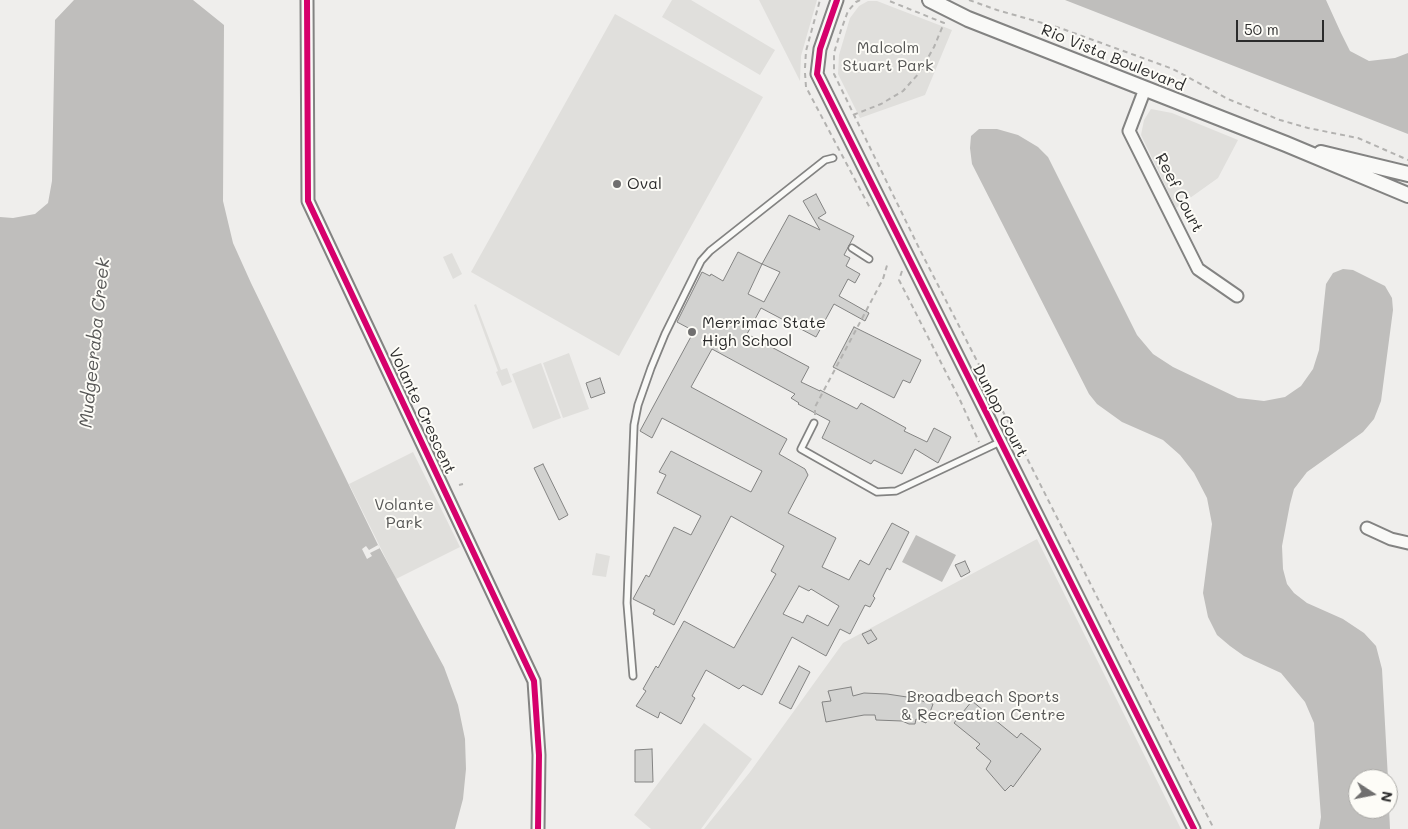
<!DOCTYPE html>
<style>
body{margin:0}
#map{position:relative;width:1408px;height:829px;overflow:hidden;background:#efeeec;font-family:Mali,sans-serif}
canvas{display:block}
.north{position:absolute;left:1348px;top:769px;width:50px;height:50px;box-sizing:border-box;background:#fdfcf7;border:1px solid #a9a8a5;border-radius:50%;rotate:101deg;font-size:14px;font-weight:700;line-height:20px;text-align:center;color:#2b2b2b}
.north::after{content:'';display:block;margin:auto;width:18px;height:22px;background:#706f6f;clip-path:polygon(50% 0,100% 100%,50% 72%,0 100%)}
.scale{position:absolute;left:1236px;top:20px;width:88px;height:22px;box-sizing:border-box;border:2px solid #2b2b2b;border-top:0;padding-left:6px;font-size:15px;line-height:18px;white-space:nowrap;color:#2b2b2b;-webkit-text-stroke:4px #fdfcf7;paint-order:stroke}
</style>
<div id="map">
<canvas width="1408" height="829"></canvas>
<div class="north">N</div>
<div class="scale">50 m</div>
</div>
<script>
const g = document.querySelector('canvas').getContext('2d');
g.lineJoin = 'round';
function paint(path, color) {
  g.fillStyle = color;
  g.fill(path, 'evenodd');
}
function shape(rows) {
  const path = new Path2D();
  for (const r of rows) {
    path.moveTo(r[0], r[1]);
    for (let i = 2; i < r.length; i += 2) path.lineTo(r[i], r[i + 1]);
  }
  return path;
}
function stroke(path, color, width, dash) {
  g.strokeStyle = color;
  g.lineWidth = width;
  g.lineCap = dash ? 'butt' : 'round';
  g.setLineDash(dash || []);
  g.stroke(path);
}
function write(font, color, halo, rows, align = 'center') {
  g.font = font + ' Mali,sans-serif';
  g.lineWidth = 4;
  g.setLineDash([]);
  g.textBaseline = 'middle';
  g.strokeStyle = halo;
  g.fillStyle = color;
  for (const [text, x, y, turn = 0] of rows) {
    g.save();
    g.translate(x, y);
    g.rotate((+turn || 0) * Math.PI / 180);
    g.textAlign = isNaN(turn) ? turn : align;
    if (halo) g.strokeText(text, 0, 0);
    g.fillText(text, 0, 0);
    g.restore();
  }
}
const green = shape([
 [672,0,691,0,775,50,760,75,662,17],
 [759,0,817,0,801,56,800,81],
 [868,1,877,1,952,30,925,95,860,118,838,74,839,55,850,18,859,6],
 [615,14,763,97,619,356,471,272],
 [1151,109,1172,113,1238,140,1218,178,1176,208,1141,135,1144,120],
 [452,253,462,274,453,279,443,257],
 [476,304,501,370,507,368,512,382,502,386,496,372,498,371,474,305],
 [569,353,589,409,563,418,543,363],
 [541,363,561,418,533,429,512,374],
 [413,452,460,547,396,579,349,484],
 [1037,539,1181,829,704,829,750,772,843,643],
 [596,553,610,556,606,577,592,575],
 [704,723,752,759,701,829,651,829,634,815]
]);
const water = shape([
 [74,0,193,0,224,25,223,201,233,243,251,283,378,545,444,667,458,705,465,739,466,769,463,799,455,829,0,829,0,217,13,218,35,214,48,203,52,181,55,20],
 [1065,0,1326,0,1341,33,1350,51,1369,61,1395,58,1408,53,1408,134],
 [979,129,997,129,1018,135,1038,147,1048,157,1137,335,1153,354,1173,367,1238,398,1264,401,1285,397,1301,386,1313,369,1319,350,1326,284,1333,273,1343,269,1353,270,1385,286,1392,298,1393,310,1381,401,1374,419,1363,432,1307,472,1294,489,1290,504,1282,546,1283,569,1287,584,1294,593,1307,603,1343,619,1364,633,1376,646,1382,669,1388,779,1358,779,1358,809,1388,809,1388,786,1390,829,1319,829,1321,817,1314,723,1305,702,1281,673,1244,656,1230,646,1217,635,1208,617,1203,593,1212,524,1207,498,1194,473,1180,455,1163,440,1122,422,1097,404,1089,394,972,164,970,148,971,136],
 [916,535,956,555,942,582,902,562]
]);
const pier = shape([
 [378,545,380,548,370,553,372,556,367,559,362,549,366,546,369,550]
]);
const building = shape([
 [816,194,826,213,818,218,854,236,844,255,850,258,846,266,860,274,855,283,848,279,839,296,869,313,865,321,834,304,816,337,761,308,747,334,809,367,801,382,820,391,820,390,857,409,861,403,906,428,904,431,927,442,934,428,951,437,938,463,915,449,902,474,874,460,871,464,822,438,830,421,798,404,799,403,791,398,795,394,712,349,691,387,787,439,779,454,805,469,808,475,788,513,836,538,822,567,849,580,860,560,869,565,892,523,909,532,890,570,887,568,873,596,875,598,870,607,865,605,850,634,840,629,826,656,792,637,762,695,743,685,739,689,706,670,692,696,695,698,681,724,660,712,658,718,636,706,646,691,643,689,656,666,658,668,684,621,734,648,776,574,771,571,784,546,731,516,674,625,653,614,655,610,633,599,646,575,649,577,674,527,691,535,701,516,657,493,666,475,659,472,671,451,751,492,762,471,662,418,652,438,640,431,694,331,677,322,702,272,710,276,711,274,723,281,738,252,762,264,789,215,820,230,803,201,816,194],
 [762,264,780,272,764,302,748,294,762,264],
 [799,586,809,591,811,589,839,606,828,626,807,615,803,623,783,614,799,586],
 [854,327,921,360,910,383,903,380,894,398,833,367,854,327],
 [600,378,605,393,591,398,586,383,600,378],
 [543,464,568,515,559,520,534,468,543,464],
 [965,561,970,572,961,577,955,565,965,561],
 [871,630,877,639,868,644,862,634,871,630],
 [799,666,810,672,791,709,779,703,799,666],
 [851,687,853,696,864,693,887,694,907,697,933,704,926,723,916,719,915,724,909,724,902,721,876,720,875,715,864,715,826,722,822,702,831,701,828,691,851,687],
 [972,701,1017,738,1021,733,1041,749,1013,787,1011,785,1005,791,986,769,991,761,976,748,980,744,954,723,972,701],
 [652,749,653,782,635,782,635,750,652,749]
]);
const path = shape([
 [860,0,856,2,848,11,841,30,834,53,834,74,920,250,1032,468,1214,829],
 [969,0,997,10,1060,28,1173,69,1228,99,1280,120,1308,128,1358,138,1408,160],
 [805,68,806,51,820,0],
 [805,73,806,87,871,210],
 [853,115,881,104,903,91,920,72,934,47,944,23,887,0],
 [902,271,899,280,960,400,979,442],
 [815,415,815,407,883,279,888,262],
 [459,485,463,484]
]);
const service = shape([
 [852,248,869,259],
 [814,423,801,449,877,492,896,491,1000,442],
 [633,676,627,603,634,425,638,405,651,368,665,334,701,261,710,251,825,160,833,158]
]);
const minor = shape([
 [307,0,308,201,534,681,539,755,538,829],
 [837,0,820,49,817,74,1194,829],
 [1145,89,1129,131,1198,269,1237,296],
 [1367,528,1391,539,1408,543]
]);
const tertiary = shape([
 [930,0,968,19,1286,144,1408,195],
 [1321,153,1408,174]
]);
const cycleway = shape([
 [307,0,308,201,534,681,539,755,538,829],
 [837,0,820,49,817,74,1194,829]
]);
const markers = [
 [617,184,5,"#706f6f"],
 [692,332,5,"#706f6f"]
];
const parkNames = [
 ["Malcolm",888,48],
 ["Stuart Park",888,66],
 ["Volante",404,505],
 ["Park",404,523],
 ["Broadbeach Sports",983,697],
 ["& Recreation Centre",983,715]
];
const streetNames = [
 ["Rio Vista Boulevard",1113,58,22],
 ["Reef Court",1179,193,63],
 ["Volante Crescent",422,411,65],
 ["Dunlop Court",1000,411,63]
];
const poiNames = [
 ["Oval",627,184],
 ["Merrimac State",702,323],
 ["High School",702,341]
];
const waterNames = [
 ["Mudgeeraba Creek",95,343,-84]
];
paint(green, '#e0dfdc');
paint(water, '#bfbebc');
paint(pier, '#efeeec');
paint(building, '#d2d2d0');
stroke(building, '#838382', 1);
stroke(service, '#838382', 9);
stroke(minor, '#838382', 15);
stroke(tertiary, '#838382', 18);
stroke(path, '#b3b2b0', 2, [5, 4]);
stroke(service, '#f9f9f7', 5.5);
stroke(minor, '#f9f9f7', 11);
stroke(tertiary, '#f9f9f7', 14);
stroke(cycleway, '#d6006c', 6);
for (const [x, y, r, color] of markers) {
  const dot = new Path2D();
  dot.arc(x, y, r, 0, 2 * Math.PI);
  g.fillStyle = color;
  g.fill(dot);
  stroke(dot, '#fdfcf7', 2);
}
write('16px', '#555554', '#fdfcf7', parkNames);
write('16px', '#2b2b2b', '#fdfcf7', streetNames);
write('16px', '#2b2b2b', '#fdfcf7', poiNames, 'left');
write('italic 18px', '#575756', '#fdfcf7', waterNames);
</script>
